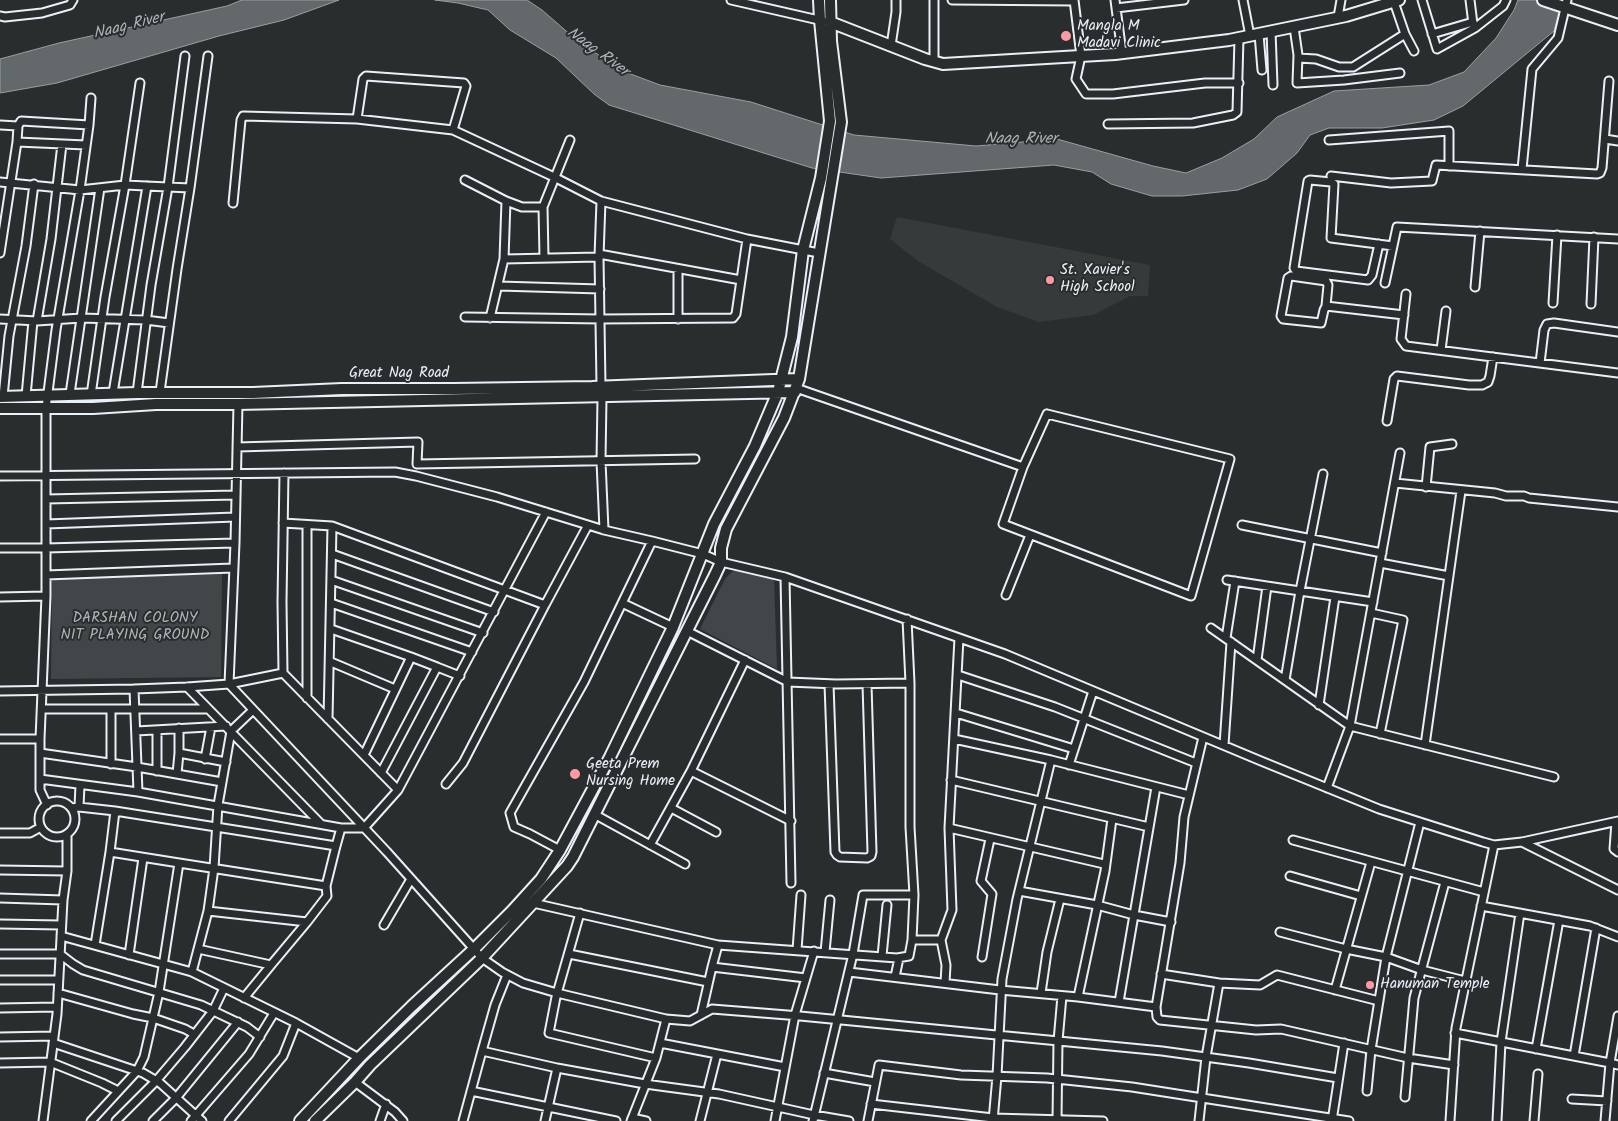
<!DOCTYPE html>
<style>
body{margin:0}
canvas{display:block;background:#2a2d2e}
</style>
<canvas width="1618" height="1121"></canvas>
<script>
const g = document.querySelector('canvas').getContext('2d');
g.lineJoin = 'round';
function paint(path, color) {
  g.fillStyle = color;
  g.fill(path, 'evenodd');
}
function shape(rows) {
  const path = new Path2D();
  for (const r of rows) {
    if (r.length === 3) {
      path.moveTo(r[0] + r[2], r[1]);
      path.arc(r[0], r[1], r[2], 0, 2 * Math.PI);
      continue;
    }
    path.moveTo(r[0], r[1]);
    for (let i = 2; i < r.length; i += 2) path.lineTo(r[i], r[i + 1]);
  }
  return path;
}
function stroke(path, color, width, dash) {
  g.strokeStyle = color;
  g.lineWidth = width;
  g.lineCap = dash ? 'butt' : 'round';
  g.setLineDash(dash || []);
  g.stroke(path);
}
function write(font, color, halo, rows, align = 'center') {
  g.font = font + ' Kalam,sans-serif';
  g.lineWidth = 4;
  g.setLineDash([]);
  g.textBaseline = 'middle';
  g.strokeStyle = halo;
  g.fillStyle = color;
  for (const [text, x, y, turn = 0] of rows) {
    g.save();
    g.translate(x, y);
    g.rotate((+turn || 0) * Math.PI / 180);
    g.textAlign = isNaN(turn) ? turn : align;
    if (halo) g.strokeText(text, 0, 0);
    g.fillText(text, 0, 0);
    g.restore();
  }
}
const built = shape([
 [897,217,1150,265,1148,296,1130,296,1093,315,1039,322,997,307,918,261,890,239]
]);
const green = shape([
 [748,568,774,579,777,669,700,629,725,579,733,571],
 [222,574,221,677,51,679,52,579]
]);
const water = shape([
 [242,0,339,0,284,20,219,36,57,83,0,93,0,59,59,43,227,6,242,0],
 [435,0,527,0,542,10,573,37,620,70,660,85,751,102,854,135,976,146,1057,139,1153,166,1186,173,1222,158,1254,139,1277,117,1334,91,1429,85,1464,72,1496,38,1514,10,1518,0,1560,0,1559,12,1554,31,1463,106,1434,120,1382,128,1329,128,1310,135,1297,153,1267,179,1238,190,1182,196,1152,196,1111,184,1092,172,1054,165,881,178,812,168,609,105,594,94,556,58,510,30,488,10,458,3,435,0]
]);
const street = shape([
 [731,0,823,21],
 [952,0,1074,1],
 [1074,0,1081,56,1076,79,1086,94,1113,94,1205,83,1239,83],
 [1115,0,1116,8,1184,0],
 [1243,0,1250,36],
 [1422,0,1437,49,1475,28,1503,6,1506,0],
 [1470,0,1473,24],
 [1394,2,1405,34,1414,51],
 [1116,8,1122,53],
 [0,16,5,17,42,13,70,5,73,0],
 [1338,17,1341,0],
 [1294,27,1298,55,1297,83,1344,80,1400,73],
 [1271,31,1273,85],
 [1259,34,1262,70],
 [1432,34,1473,22],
 [891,46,896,12,896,0],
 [1298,58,1316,59,1339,67,1353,67,1405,34],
 [934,61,934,0],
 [357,119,363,79,366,76,464,83,466,86,453,130],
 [1108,124,1193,123,1233,115,1237,112,1239,38],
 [0,125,18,126,21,121,89,125,80,190,56,330,46,408,46,548,0,548],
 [89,125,91,98],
 [1605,139,1618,141],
 [1329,140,1449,131,1449,166],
 [17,142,86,145],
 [1522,169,1532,69,1558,38,1567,0],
 [1331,176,1391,183,1432,181,1436,165,1597,174,1600,173,1602,168,1609,81],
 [465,180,506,201,522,207,543,207,570,140],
 [0,182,80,190,125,185,140,83],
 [190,188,208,56],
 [601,201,599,257,601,386],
 [233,203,241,120,243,116,357,119,453,130,554,177,601,201,747,239,819,253],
 [543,207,544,258],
 [1379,244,1372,275,1368,280,1296,271,1294,268,1308,181,1310,180,1331,182,1334,184,1331,238,1393,246],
 [0,253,17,142,18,126],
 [599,254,741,280],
 [504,259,599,257],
 [678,269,678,319],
 [1385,283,1397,227,1618,239],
 [499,286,600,289],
 [1475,287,1480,231],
 [1406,294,1401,339,1406,346,1618,373],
 [1553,303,1557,235],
 [1591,304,1594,237],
 [1326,306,1328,285,1326,281,1291,276,1288,278,1281,316,1283,319,1321,323,1324,310,1326,306,1404,315],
 [465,317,601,319,733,318,736,314,747,239],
 [490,318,504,259,506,201],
 [0,319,37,321,51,239,62,144],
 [37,321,81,318,146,320,169,323],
 [1441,350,1446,311],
 [1540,363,1544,330,1547,324,1554,323,1618,332],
 [796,388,1023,467],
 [160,392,177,269,190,188,168,187,185,56],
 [113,393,147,186],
 [70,394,100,188],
 [91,395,105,297,125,185,168,187,151,285,137,393],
 [26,396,33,321],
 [3,397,9,336,26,246,34,184],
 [602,398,601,461,604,530],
 [238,404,235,543,229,684,387,852,482,958,502,972,523,983,557,993,666,1019,690,1021,712,1009,800,1016,1162,1051,1249,1063,1338,1078],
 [1047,414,1230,459,1191,596,1003,524,1023,467,1047,414],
 [1387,421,1394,379,1397,376,1469,385,1482,385,1488,382,1490,376,1493,357],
 [237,447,418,442,417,464,695,459],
 [284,473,282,602,283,673,398,790],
 [0,476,395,472,416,476,497,497,588,525,545,605,332,526,283,523],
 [1395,483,1495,493,1506,496,1524,496,1529,498,1618,507],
 [1426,487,1430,447,1452,444],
 [46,499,236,495],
 [46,524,235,517],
 [1242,525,1382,553],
 [652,541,703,554,721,562,785,577,1005,654,1261,761,1379,809,1483,842,1494,845,1522,842,1618,821],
 [332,554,494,612],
 [1380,563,1449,576],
 [46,575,233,568],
 [785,577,791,883],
 [331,580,483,633],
 [1227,580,1373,602],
 [1006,595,1030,535],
 [0,597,46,596],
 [331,603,472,652],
 [622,603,673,627],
 [1371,613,1403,620,1380,734],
 [1211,628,1350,726,1554,777],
 [331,629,411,657,437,667],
 [687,631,788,682,836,684,910,683],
 [1226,638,1235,581],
 [1257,660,1267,586],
 [331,662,395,689],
 [958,675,1055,707,1196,763],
 [1285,680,1300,591,1323,474],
 [829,684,835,852,837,855,840,857,867,858,871,856,872,852,867,684],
 [187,687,321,824],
 [134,689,138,792],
 [0,691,134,689,187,687,229,684,283,673],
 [307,698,307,525],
 [1319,705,1335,597],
 [42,709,208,709],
 [253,710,231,731,218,805,214,868,208,911,307,922,327,896,326,886],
 [956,713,1074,749],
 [328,719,332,526],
 [157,730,157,771],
 [136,731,226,726],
 [0,739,40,739,40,790,47,805],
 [40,739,46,596,46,548,235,543],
 [954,739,1051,760,1189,795],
 [1224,745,1231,642],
 [1425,745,1461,491],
 [40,753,137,767,222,782],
 [179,753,226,762],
 [364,755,411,657],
 [205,759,211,727],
 [111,764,111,710],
 [1069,765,1093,691],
 [691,771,791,821],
 [381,773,437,667,460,676],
 [177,774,179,753,179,728],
 [40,779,138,792,341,828,364,828,398,790,546,512],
 [951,780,1149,827],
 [446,784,463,763,545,605],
 [1327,788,1350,726,1400,453],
 [57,819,18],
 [79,807,80,785],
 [72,808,79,807,115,811,336,846,341,828],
 [671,808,716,832],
 [115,811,110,852,179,863,326,886,336,846],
 [594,814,685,864],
 [1616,822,1614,849,1618,852],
 [949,828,1104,864],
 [0,833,30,833,41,827],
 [1293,840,1484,892],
 [1522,842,1618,890],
 [650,845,691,771,745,660],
 [560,850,530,834,514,827,510,813,584,682,652,541,604,530,588,525],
 [0,870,67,871],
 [1290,876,1361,896],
 [1019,891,1097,905,1134,915,1171,922],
 [0,898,63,900],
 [533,903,718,945,897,958,909,956,912,940,914,895,910,827,910,683,907,619],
 [1481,906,1590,926,1618,937],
 [208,911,192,972,296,1023,359,1058],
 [580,913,556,997,549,1033,656,1058],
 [0,924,61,925],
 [384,925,411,879],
 [1280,932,1346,949,1386,957,1422,970,1465,981],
 [61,936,192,972],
 [912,940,941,940],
 [95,945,110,852],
 [198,949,271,965,307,922],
 [797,950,801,895],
 [825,952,830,900],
 [0,954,60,954,73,964,83,970,201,1005,247,1027,260,1037],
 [569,954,708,982],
 [129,955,143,858],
 [882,956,887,905],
 [982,957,992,894,981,881,990,839],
 [712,967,718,945],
 [849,972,1000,990,1078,997,1156,1007,1180,863,1184,817,1203,737],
 [1161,974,1219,983],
 [895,977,899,958],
 [0,980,58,980],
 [945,983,946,965,941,940,952,910,949,828,959,638],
 [1335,990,1371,862],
 [58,993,133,1014,153,1018,185,1029,194,1034],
 [1041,993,1047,952,1060,899],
 [1078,997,1105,871,1112,819],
 [244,998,271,965],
 [1119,1002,1156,787],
 [1156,1007,1157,1017,1160,1020,1256,1030,1281,1029,1408,1058,1454,1065],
 [0,1008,57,1007],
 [701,1015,712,967,806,978],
 [1455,1033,1610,1063,1618,1016],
 [0,1037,54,1036],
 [53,1043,143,1073,160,1083,202,1121],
 [660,1043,785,1067],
 [1536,1049,1559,920],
 [482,1051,495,1005,507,975],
 [1574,1056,1596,928],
 [0,1063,50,1062,102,1083,118,1091],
 [824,1073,875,1082],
 [355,1082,395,1112,403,1121],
 [471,1091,616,1121],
 [1367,1091,1371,1050,1386,957,1420,822],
 [1405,1097,1414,998,1445,882],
 [1572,1099,1607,1101],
 [871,1104,993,1118,1103,1121],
 [632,1118,646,1121],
 [1057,1120,1058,1041,1062,996],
 [43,1121,57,1014,63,900,67,871,67,834],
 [91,1121,137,1071,144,1057,159,992,179,863],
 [116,1121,156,1081,185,1047,213,1011,224,988],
 [153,1121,176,1098,238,1022],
 [191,1121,249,1054,274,1013],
 [229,1121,283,1056,296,1023],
 [380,1121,386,1104],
 [463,1121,482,1051,557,1068,645,1084,719,1094,814,1115,849,1121],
 [545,1121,557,1068],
 [631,1121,656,1058,666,1019],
 [700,1121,717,1054],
 [775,1121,795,1015,814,951],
 [813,1121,853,954,863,895,914,895],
 [868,1121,879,1065,961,1075,1047,1078,1132,1087,1349,1121],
 [993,1121,997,1076,1002,979,1017,899,1051,760],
 [1199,1121,1206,1057,1219,983,1260,985,1277,975,1379,1001],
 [1332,1121,1344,1043],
 [1450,1121,1456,1028,1494,845],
 [1497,1121,1501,1042,1520,913],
 [1534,1121,1538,1074],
 [1605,1121,1610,1063,1618,1065]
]);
const secondary = shape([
 [1543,0,1618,25],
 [830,22,925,59,943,64,1115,54,1229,40,1346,16,1399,0],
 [0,397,137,393,253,393,342,389,454,389,592,387,799,379],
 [0,408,93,408,156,404,238,404,795,392],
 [300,1121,359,1058,412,1006,474,949,512,911,541,879,560,850,610,757,673,627,714,524,755,446,778,392,792,337,803,250,821,178,830,121,820,20,819,0],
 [315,1121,355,1082,370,1065,482,958,567,866,573,857,715,575,721,562,721,548,726,529,784,418,799,379,841,122,831,41,830,0]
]);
const markers = [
 [1066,36,6,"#ff9aa2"],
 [1050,280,5,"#ff9aa2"],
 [575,774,6,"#ff9aa2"],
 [1370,985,5,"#ff9aa2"]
];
const poiNames = [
 ["Mangla M",1077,27],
 ["Madavi Clinic",1077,44],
 ["St. Xavier's",1060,271],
 ["High School",1060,288],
 ["Geeta Prem",586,765],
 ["Nursing Home",586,782],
 ["Hanuman Temple",1380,985]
];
const streetNames = [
 ["Great Nag Road",399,374]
];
const parkNames = [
 ["DARSHAN COLONY",135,619],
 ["NIT PLAYING GROUND",135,636]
];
const waterNames = [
 ["Naag River",129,27,-14],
 ["Naag River",597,53,36],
 ["Naag River",1021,140]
];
paint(built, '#363a3b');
paint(green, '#424648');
paint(water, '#63686b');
stroke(water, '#989fa3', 1);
stroke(street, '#e8f1f8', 11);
stroke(secondary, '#e8f1f8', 14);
stroke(street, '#2a2d2e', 7);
stroke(secondary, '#2a2d2e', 10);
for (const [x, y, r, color] of markers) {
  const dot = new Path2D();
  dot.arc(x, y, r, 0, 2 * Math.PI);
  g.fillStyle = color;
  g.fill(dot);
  stroke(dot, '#2a2d2e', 2);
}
write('15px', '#e8f1f8', '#2a2d2e', poiNames, 'left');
write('15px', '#e8f1f8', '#2a2d2e', streetNames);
write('15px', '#aeb5ba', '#2a2d2e', parkNames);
write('italic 16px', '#acb3b9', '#2a2d2e', waterNames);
</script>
